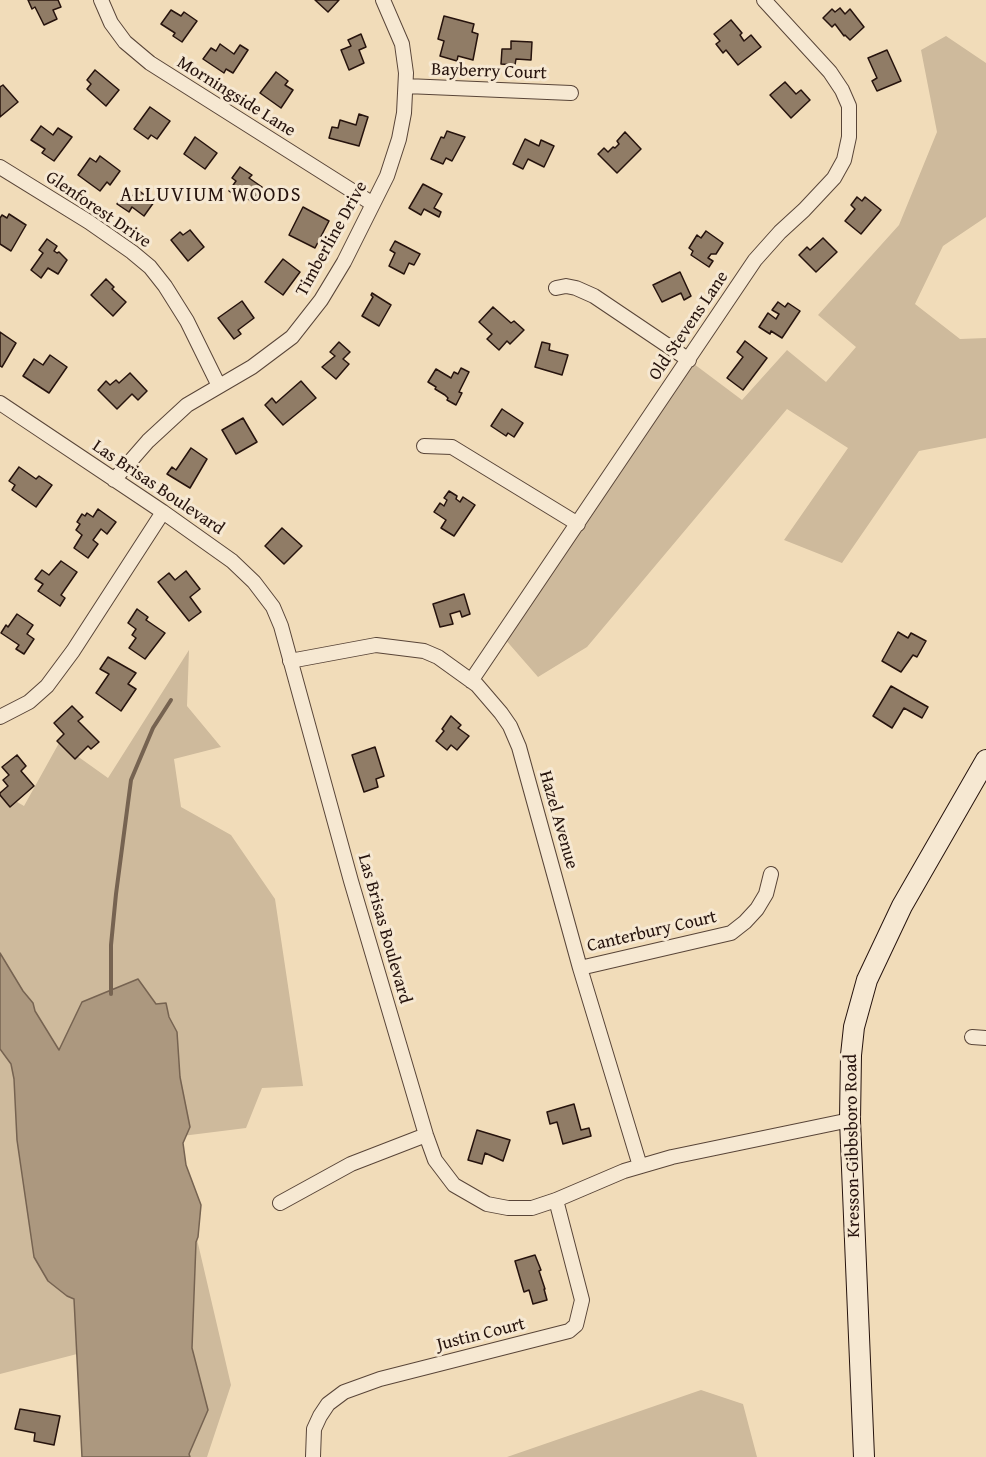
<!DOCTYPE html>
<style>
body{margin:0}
canvas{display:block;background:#f1dcb9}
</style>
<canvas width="986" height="1457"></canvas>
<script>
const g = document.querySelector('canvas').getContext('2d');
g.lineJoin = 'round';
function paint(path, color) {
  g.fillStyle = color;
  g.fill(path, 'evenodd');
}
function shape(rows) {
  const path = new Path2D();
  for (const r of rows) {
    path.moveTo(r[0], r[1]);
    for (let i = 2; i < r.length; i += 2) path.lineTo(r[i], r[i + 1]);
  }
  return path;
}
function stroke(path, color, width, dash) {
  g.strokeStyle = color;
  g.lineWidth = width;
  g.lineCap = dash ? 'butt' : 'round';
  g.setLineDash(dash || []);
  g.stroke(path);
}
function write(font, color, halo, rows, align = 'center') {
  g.font = font + ' "Gentium Book Plus",serif';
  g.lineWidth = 6;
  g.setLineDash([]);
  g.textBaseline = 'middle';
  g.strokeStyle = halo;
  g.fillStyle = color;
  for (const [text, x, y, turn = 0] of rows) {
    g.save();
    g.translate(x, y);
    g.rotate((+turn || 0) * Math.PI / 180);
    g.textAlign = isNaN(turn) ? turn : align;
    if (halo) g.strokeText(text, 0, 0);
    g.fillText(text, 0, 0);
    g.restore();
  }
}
const green = shape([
 [946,36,986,63,986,217,943,246,915,304,960,339,986,338,986,438,919,451,842,563,784,540,848,448,787,409,587,647,538,677,504,638,690,361,742,400,787,350,826,382,856,347,818,315,899,225,937,132,921,50],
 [189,650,187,706,221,747,174,759,181,807,231,835,275,899,303,1086,262,1088,246,1128,182,1136,59,1051,0,953,0,792,24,806,59,743,108,778],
 [0,1049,17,1072,74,1299,77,1354,0,1374],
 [196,1235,231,1385,207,1457,188,1457,208,1410,192,1348],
 [701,1390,743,1404,757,1457,507,1457]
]);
const water = shape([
 [0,953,23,991,33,1003,35,1011,59,1050,82,1002,138,979,156,1004,166,1003,169,1017,177,1032,180,1077,190,1127,183,1143,186,1165,201,1205,198,1237,196,1242,192,1348,208,1410,189,1454,190,1457,82,1457,74,1299,67,1296,48,1281,34,1257,17,1140,14,1079,11,1064,0,1049,0,953]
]);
const stream = shape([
 [111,994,111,945,116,894,131,780,153,728,171,700]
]);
const building = shape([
 [28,0,58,0,61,7,53,10,57,19,44,25,35,7,32,9,28,0],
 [315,0,339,0,328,12,315,0],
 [840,8,845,14,850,9,864,27,850,40,845,35,844,36,835,24,832,27,823,18,832,9,835,12,840,8],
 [171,10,181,16,184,12,197,21,182,42,173,36,175,33,161,24,171,10],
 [444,16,474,24,472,32,478,34,473,60,458,56,457,61,440,56,444,41,438,39,444,16],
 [731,20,742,33,740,35,744,41,751,35,761,47,738,65,726,50,723,53,716,44,720,41,714,34,731,20],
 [361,34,366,47,359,50,364,63,349,70,341,50,351,46,348,40,361,34],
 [511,41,532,42,531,60,516,59,515,65,501,64,502,49,511,49,511,41],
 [220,44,234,54,240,45,248,50,233,73,226,69,224,73,203,59,211,48,216,51,220,44],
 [887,50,901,81,877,91,872,81,877,78,868,58,887,50],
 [95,70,119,90,106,106,87,89,91,84,87,80,95,70],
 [276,72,288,81,285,85,293,90,281,108,260,93,276,72],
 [785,82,796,94,801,90,810,100,791,118,770,95,785,82],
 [3,85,18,102,0,117,0,87,3,85],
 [150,107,170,121,157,139,151,135,148,139,134,129,150,107],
 [359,114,368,117,359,146,329,138,332,127,338,128,340,120,356,125,359,114],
 [41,126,53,135,58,128,72,137,54,161,42,153,45,149,31,140,41,126],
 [447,131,465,137,452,161,446,158,443,164,431,159,441,137,444,138,447,131],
 [625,132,641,149,617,173,598,154,604,148,608,152,613,147,615,148,619,144,617,141,625,132],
 [195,137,217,153,205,169,184,154,195,137],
 [525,139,539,146,541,140,554,146,544,167,528,159,523,169,513,164,525,139],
 [100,156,120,171,110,185,107,182,100,191,78,175,90,158,96,162,100,156],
 [240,167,252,175,249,178,262,187,252,202,243,195,240,199,229,191,236,181,232,178,240,167],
 [423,184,442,194,434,208,441,212,439,217,424,209,421,215,409,208,423,184],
 [138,190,154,202,144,216,132,207,129,212,117,204,126,191,133,196,138,190],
 [857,197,862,201,865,197,881,210,861,234,845,221,855,209,851,205,857,197],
 [303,207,329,221,315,248,289,235,303,207],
 [9,214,26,225,11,251,0,244,0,218,2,215,7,218,9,214],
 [190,230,204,247,188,261,171,240,180,232,183,235,190,230],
 [706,231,723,243,716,254,711,254,708,258,713,261,709,267,691,255,693,251,689,248,697,235,701,238,706,231],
 [823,238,837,252,816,272,799,255,807,247,810,250,823,238],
 [47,239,57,246,54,251,57,253,59,252,67,260,58,274,48,268,41,278,31,270,43,253,39,250,47,239],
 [395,241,420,254,414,265,409,263,404,274,389,266,395,253,390,250,395,241],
 [283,259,300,272,283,295,265,282,283,259],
 [680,272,691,296,684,300,681,293,662,302,653,285,680,272],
 [106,279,114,287,112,289,126,302,113,316,91,295,106,279],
 [372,293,391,305,379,326,362,316,373,297,371,295,372,293],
 [242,301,254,318,238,330,241,334,234,339,218,318,242,301],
 [778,302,785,307,788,303,800,311,782,338,771,331,770,334,759,327,768,313,776,319,779,314,772,310,778,302],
 [493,307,511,323,514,321,524,330,510,344,507,341,499,350,487,339,492,334,479,322,493,307],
 [0,332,16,343,2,367,0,366,0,332],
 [745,341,767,358,743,390,727,378,743,357,737,352,745,341],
 [339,342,350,352,343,359,349,364,336,379,322,367,335,356,330,352,339,342],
 [542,342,550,344,549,350,568,355,562,375,535,367,542,342],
 [50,355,67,367,49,393,23,376,34,359,43,365,50,355],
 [461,368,469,372,459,392,462,393,456,405,447,400,448,398,445,395,435,389,436,387,428,382,436,369,451,378,454,372,458,374,461,368],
 [130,373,147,391,138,400,132,394,117,409,98,390,106,381,110,385,116,380,119,383,130,373],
 [301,381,316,398,283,425,265,405,272,398,276,403,301,381],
 [502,409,523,423,514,437,508,433,506,436,491,426,502,409],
 [243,418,257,442,236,454,222,430,243,418],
 [191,448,207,459,190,488,167,474,172,467,176,470,191,448],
 [19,467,36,479,39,476,52,485,36,507,12,490,15,485,9,481,19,467],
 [449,491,457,496,456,499,460,502,463,497,475,505,454,536,441,528,446,520,434,512,440,503,444,506,447,500,444,498,449,491],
 [98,509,116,522,107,534,101,529,93,540,98,544,88,558,74,548,82,535,76,530,80,524,77,522,82,514,85,516,87,513,93,517,98,509],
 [282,528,302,546,284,564,265,546,282,528],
 [61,561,77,572,61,595,65,598,60,606,38,591,43,584,35,579,42,570,49,575,61,561],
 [186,571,200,589,190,597,201,612,189,621,158,582,169,573,175,580,186,571],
 [464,594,470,614,462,617,460,611,450,614,453,624,440,627,433,604,464,594],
 [137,609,148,617,146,620,165,633,145,659,129,648,136,638,132,635,136,629,128,623,137,609],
 [17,614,33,625,27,634,34,639,24,654,16,649,19,645,1,633,6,625,8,627,17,614],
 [898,632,908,638,911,633,926,641,917,657,913,655,901,672,882,661,898,632],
 [108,657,136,673,128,684,136,689,121,711,96,693,109,674,100,669,108,657],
 [891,686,928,707,922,718,904,708,892,728,873,716,891,686],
 [72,706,83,717,78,721,99,742,91,749,88,746,75,759,57,741,64,734,54,723,72,706],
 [451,716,461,725,458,728,469,736,457,750,451,745,447,750,436,741,444,731,442,729,451,716],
 [375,747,384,776,376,779,378,787,364,792,352,755,375,747],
 [17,755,26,766,21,771,34,786,10,807,0,795,0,793,8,786,3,780,9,775,2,767,17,755],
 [574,1104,581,1130,589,1128,591,1136,563,1144,557,1122,550,1124,547,1112,574,1104],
 [477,1130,510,1140,503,1161,485,1153,482,1164,468,1160,477,1130],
 [535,1255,541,1270,539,1271,545,1289,544,1289,547,1300,533,1304,529,1290,524,1292,515,1261,535,1255],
 [20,1409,60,1416,54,1445,34,1441,35,1433,15,1429,20,1409]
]);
const street = shape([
 [101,0,111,23,125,42,150,63,373,204],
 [406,86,571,93],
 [0,167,89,222,132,252,150,267,165,286,187,321,219,386],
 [556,288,566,286,576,288,594,296,689,360],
 [0,403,163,512,232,561,254,582,273,607,281,626,351,881,426,1135,435,1160,454,1185,487,1204,508,1208,532,1208,556,1200,624,1171,672,1157,850,1120],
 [424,446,452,447,578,524],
 [114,480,148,441,187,405,252,367,292,337,321,300,344,262,387,176,399,139,404,113,406,73,402,44,383,0],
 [290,661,376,645,424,651,438,657,477,685,501,713,510,726,519,747,580,968,640,1166],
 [471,681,755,260,780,232,804,210,834,178,844,160,849,137,849,106,842,90,830,72,764,0],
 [0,717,29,702,47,686,73,651,163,512],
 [580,968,731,933,745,922,757,909,766,894,771,874],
 [972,1037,986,1038],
 [280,1203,351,1164,426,1135],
 [313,1457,314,1429,320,1416,328,1404,344,1392,380,1379,569,1331,576,1325,582,1300,556,1200]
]);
const secondary = shape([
 [864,1457,850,1120,851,1055,854,1027,867,980,902,906,986,760]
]);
const streetNames = [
 ["Bayberry Court",489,72,2],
 ["Morningside Lane",236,97,32],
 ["Glenforest Drive",98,210,34],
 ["Timberline Drive",332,239,-61],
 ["Old Stevens Lane",689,326,-56],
 ["Las Brisas Boulevard",158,488,34],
 ["Hazel Avenue",558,820,74],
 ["Las Brisas Boulevard",384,929,74],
 ["Canterbury Court",652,932,-13],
 ["Kresson-Gibbsboro Road",853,1146,-91],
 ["Justin Court",481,1335,-14]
];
const neighbourhoodNames = [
 ["ALLUVIUM WOODS",211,196]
];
paint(green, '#ceba9c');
paint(water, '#ac987f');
stroke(water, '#766351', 1.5);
stroke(stream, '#766351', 4);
paint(building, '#907c66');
stroke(building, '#26130d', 1.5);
stroke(street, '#594538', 16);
stroke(secondary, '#26130d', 22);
stroke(street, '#f6e8d2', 14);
stroke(secondary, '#f6e8d2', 20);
write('18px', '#26130d', '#f6e8d2', streetNames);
g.letterSpacing = '1.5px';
write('20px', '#26130d', '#f6e8d2', neighbourhoodNames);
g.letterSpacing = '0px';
</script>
